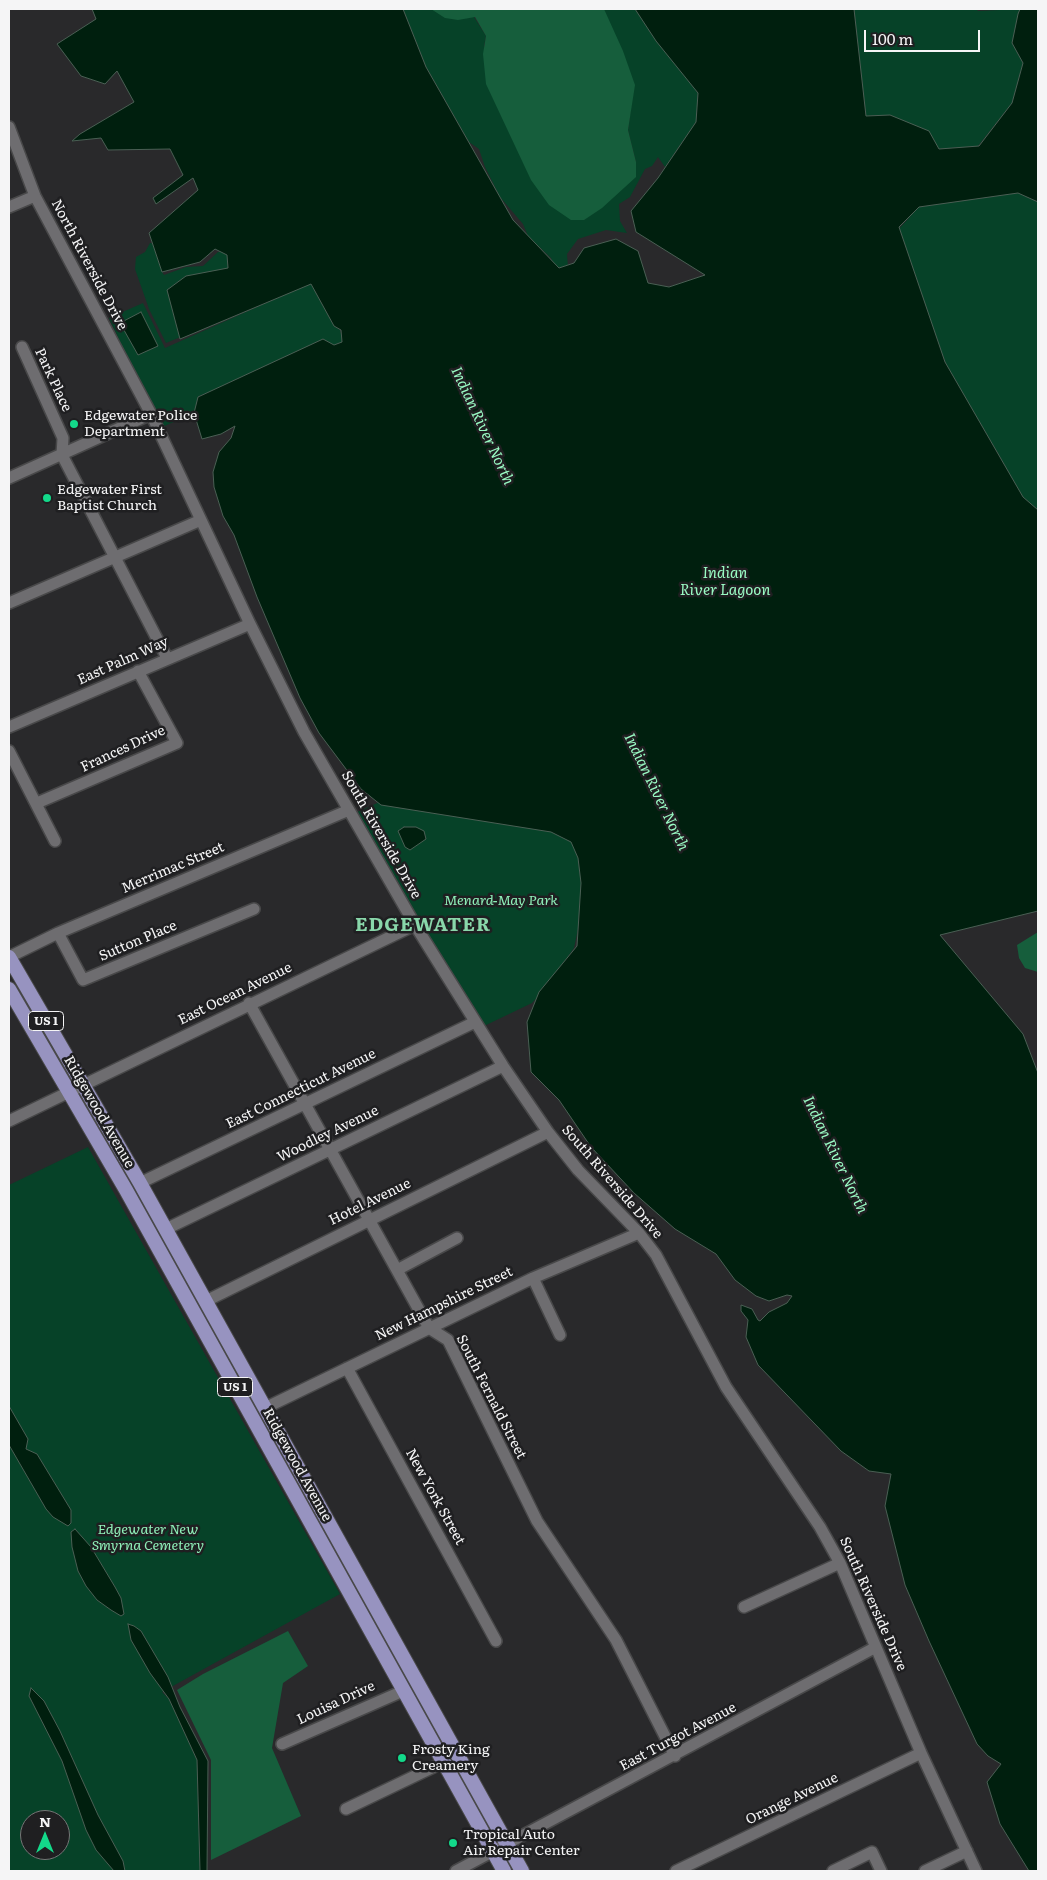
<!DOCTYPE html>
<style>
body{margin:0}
#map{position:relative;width:1047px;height:1880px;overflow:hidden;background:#29292b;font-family:Literata,serif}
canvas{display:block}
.frame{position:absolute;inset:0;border:10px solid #f5f5f6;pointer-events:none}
.north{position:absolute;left:20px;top:1810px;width:50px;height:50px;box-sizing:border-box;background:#1f1f21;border:1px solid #757576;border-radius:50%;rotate:0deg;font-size:14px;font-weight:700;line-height:20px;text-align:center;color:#f5f5f6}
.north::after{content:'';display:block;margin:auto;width:18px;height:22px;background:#13d98a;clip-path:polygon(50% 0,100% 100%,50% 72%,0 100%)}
.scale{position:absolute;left:864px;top:30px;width:116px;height:22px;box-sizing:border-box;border:2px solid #f5f5f6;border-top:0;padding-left:6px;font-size:15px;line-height:18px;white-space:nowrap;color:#f5f5f6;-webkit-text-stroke:4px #1f1f21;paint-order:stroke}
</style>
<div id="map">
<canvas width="1047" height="1880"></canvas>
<div class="frame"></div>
<div class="north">N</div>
<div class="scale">100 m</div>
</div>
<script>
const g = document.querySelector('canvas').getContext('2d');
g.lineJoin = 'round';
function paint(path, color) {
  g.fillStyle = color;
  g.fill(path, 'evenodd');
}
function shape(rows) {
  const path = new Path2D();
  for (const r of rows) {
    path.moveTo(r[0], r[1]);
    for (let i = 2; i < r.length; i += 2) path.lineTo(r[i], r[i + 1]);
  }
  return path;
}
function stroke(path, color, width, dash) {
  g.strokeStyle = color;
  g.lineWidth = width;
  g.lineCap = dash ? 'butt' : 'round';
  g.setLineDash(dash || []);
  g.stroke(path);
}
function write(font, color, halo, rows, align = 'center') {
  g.font = font + ' Literata,serif';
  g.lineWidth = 5;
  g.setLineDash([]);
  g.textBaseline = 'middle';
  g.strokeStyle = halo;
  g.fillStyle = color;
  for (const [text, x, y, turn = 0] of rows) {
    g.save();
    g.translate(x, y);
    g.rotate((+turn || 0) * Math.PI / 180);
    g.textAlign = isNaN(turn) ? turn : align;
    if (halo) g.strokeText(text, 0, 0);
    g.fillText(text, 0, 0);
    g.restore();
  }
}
const green = shape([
 [403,9,469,9,486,36,484,46,584,220,636,162,628,130,631,108,595,9,635,9,698,93,696,122,665,167,658,157,652,166,645,169,630,197,619,204,620,221,627,233,606,230,578,239,567,254,568,268,555,267,551,258,528,236,523,224,500,197,485,167,479,149,469,142,426,67],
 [854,9,976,9,978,11,1020,9,1012,43,1023,63,1012,103,978,146,938,149,890,115,866,116],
 [1018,193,1038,202,1038,510,1034,507,1025,505,999,455,950,374,896,232,919,207],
 [150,243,155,244,165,266,162,272,164,275,186,267,203,266,218,252,225,252,233,264,183,336,166,343,149,309,135,269,136,257,145,252],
 [311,283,334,326,340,330,343,342,199,396,194,413,160,428,109,318,143,303,165,348],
 [554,796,589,876,574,948,545,989,532,1003,482,1027,355,813,384,800],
 [88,1147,340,1594,162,1692,169,1699,197,1760,200,1871,9,1871,9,1185],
 [30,1820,60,1820,60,1850,30,1850]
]);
const forest = shape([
 [431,9,604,9,623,51,635,85,628,130,636,162,636,177,602,208,584,220,571,220,549,205,531,180,486,84,483,54,486,36,475,17,458,20,445,18],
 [1038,932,1038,972,1025,968,1019,958,1017,945],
 [288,1631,308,1666,283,1683,272,1748,301,1816,211,1860,211,1760,177,1690,203,1674]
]);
const water = shape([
 [92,9,403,9,426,67,513,220,559,268,574,263,584,248,616,239,638,251,648,283,669,287,705,275,636,232,631,211,658,178,696,122,698,93,656,41,635,9,854,9,866,116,890,115,929,131,939,149,979,146,1012,103,1023,63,1012,43,1018,14,1020,9,1038,9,1038,202,1018,193,919,207,899,227,945,362,1023,497,1038,510,1038,911,940,935,1023,1034,1038,1073,1038,1871,1029,1871,1000,1824,987,1782,1001,1764,988,1756,977,1744,929,1641,905,1585,885,1506,891,1474,869,1471,841,1451,758,1365,746,1337,748,1320,741,1311,741,1305,752,1309,758,1320,760,1321,769,1312,787,1303,792,1296,787,1295,769,1301,756,1296,735,1280,716,1254,675,1229,634,1193,591,1147,559,1100,531,1072,527,1022,539,992,577,946,581,883,578,858,571,842,551,832,381,805,361,789,319,733,300,698,257,597,234,535,223,516,214,487,213,472,219,452,231,438,235,426,221,434,202,439,194,413,198,397,323,339,334,345,342,342,341,330,334,326,311,284,180,339,167,290,186,276,228,268,227,255,215,249,200,262,162,272,149,233,198,190,193,178,156,204,153,198,183,175,170,149,108,150,101,138,72,141,80,134,134,102,117,71,105,84,81,76,57,44,96,19,92,9],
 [141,312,158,346,138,355,120,323,141,312],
 [404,827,416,827,424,831,426,839,410,850,405,847,398,831,404,827],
 [9,1406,28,1439,26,1449,37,1454,71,1510,71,1523,68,1526,53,1517,46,1509,9,1445,9,1406],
 [75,1529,91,1547,115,1587,121,1598,124,1614,121,1616,111,1610,97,1600,86,1586,78,1571,72,1547,71,1532,75,1529],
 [128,1624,134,1626,141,1631,168,1677,180,1707,208,1761,207,1871,200,1871,197,1760,169,1699,150,1673,131,1640,128,1624],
 [31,1688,44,1701,60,1731,98,1815,123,1861,125,1871,114,1871,96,1850,86,1830,62,1761,29,1696,31,1688]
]);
const minor = shape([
 [9,127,35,196,151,414,250,624,304,732,415,925,503,1066,548,1132,578,1170,639,1233,656,1255,726,1387,820,1527,840,1563,921,1753,976,1871],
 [9,207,35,196],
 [22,347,63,438,62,455,167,658],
 [9,478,151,414],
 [9,603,201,520],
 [9,727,250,624],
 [9,751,55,841],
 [37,803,177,743,138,671],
 [58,933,83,980,254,909],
 [9,957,58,933,349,810],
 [249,1003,429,1328,448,1340,537,1521,616,1640,675,1756],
 [9,1121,415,925],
 [140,1183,475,1022],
 [166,1229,503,1066],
 [397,1270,457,1238],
 [533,1278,560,1335],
 [206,1301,548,1132],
 [347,1368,496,1641],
 [265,1408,533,1278,639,1233],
 [744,1607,840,1563],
 [282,1744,403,1691],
 [346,1809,444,1762],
 [456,1871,876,1647],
 [676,1871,921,1753],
 [833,1871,872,1852,881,1871],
 [925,1871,967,1851]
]);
const major = shape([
 [9,957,140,1183,522,1871],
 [9,989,126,1190,504,1871]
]);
const markers = [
 [74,424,5,"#13d98a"],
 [47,498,5,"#13d98a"],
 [402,1758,5,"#13d98a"],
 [453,1843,5,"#13d98a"]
];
const shields = [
 [46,1021,35],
 [235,1387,35]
];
const shieldNames = [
 ["US 1",46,1021],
 ["US 1",235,1387]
];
const streetNames = [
 ["North Riverside Drive",89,265,62],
 ["Park Place",53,380,65],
 ["East Palm Way",123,661,-24],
 ["Frances Drive",123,749,-25],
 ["South Riverside Drive",381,835,60],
 ["Merrimac Street",173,868,-23],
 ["Sutton Place",138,941,-23],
 ["East Ocean Avenue",235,994,-26],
 ["East Connecticut Avenue",301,1089,-26],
 ["Ridgewood Avenue",99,1112,60],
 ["Woodley Avenue",328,1134,-26],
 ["South Riverside Drive",612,1182,49],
 ["Hotel Avenue",370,1202,-26],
 ["New Hampshire Street",444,1304,-26],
 ["South Fernald Street",491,1397,63],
 ["Ridgewood Avenue",297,1465,61],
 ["New York Street",435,1497,61],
 ["South Riverside Drive",873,1604,66],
 ["Louisa Drive",336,1703,-25],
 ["East Turgot Avenue",678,1737,-28],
 ["Orange Avenue",792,1799,-26]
];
const poiNames = [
 ["Edgewater Police",84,416],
 ["Department",84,432],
 ["Edgewater First",57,490],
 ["Baptist Church",57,506],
 ["Frosty King",412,1750],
 ["Creamery",412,1766],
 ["Tropical Auto",463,1835],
 ["Air Repair Center",463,1851]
];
const parkNames = [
 ["Menard-May Park",501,901],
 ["Edgewater New",148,1530],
 ["Smyrna Cemetery",148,1546]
];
const waterNames = [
 ["Indian River North",482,426,65],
 ["Indian",725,574],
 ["River Lagoon",725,591],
 ["Indian River North",656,792,64],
 ["Indian River North",835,1155,64]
];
const districtNames = [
 ["EDGEWATER",423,925]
];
paint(green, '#064228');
paint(forest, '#165e3c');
paint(water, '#001f0e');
stroke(water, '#4a5f54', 1);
stroke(minor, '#484849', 14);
stroke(major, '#484849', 16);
stroke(minor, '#6e6d70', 11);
stroke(major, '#9793c0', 14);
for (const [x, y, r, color] of markers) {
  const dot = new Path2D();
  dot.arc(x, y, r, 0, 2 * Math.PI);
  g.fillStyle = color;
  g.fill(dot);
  stroke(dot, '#1f1f21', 2);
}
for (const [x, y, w] of shields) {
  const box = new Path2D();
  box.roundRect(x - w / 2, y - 9.5, w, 19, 4);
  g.fillStyle = '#1f1f21';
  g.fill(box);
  stroke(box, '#f5f5f6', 1);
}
write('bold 12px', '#f5f5f6', null, shieldNames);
write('14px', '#f5f5f6', '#1f1f21', streetNames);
write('14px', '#f5f5f6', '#1f1f21', poiNames, 'left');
write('italic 14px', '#8ff0b9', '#1f1f21', parkNames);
write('italic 15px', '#9afbc4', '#1f1f21', waterNames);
g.letterSpacing = '1px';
write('bold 19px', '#89d7aa', '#1f1f21', districtNames);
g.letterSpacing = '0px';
</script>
